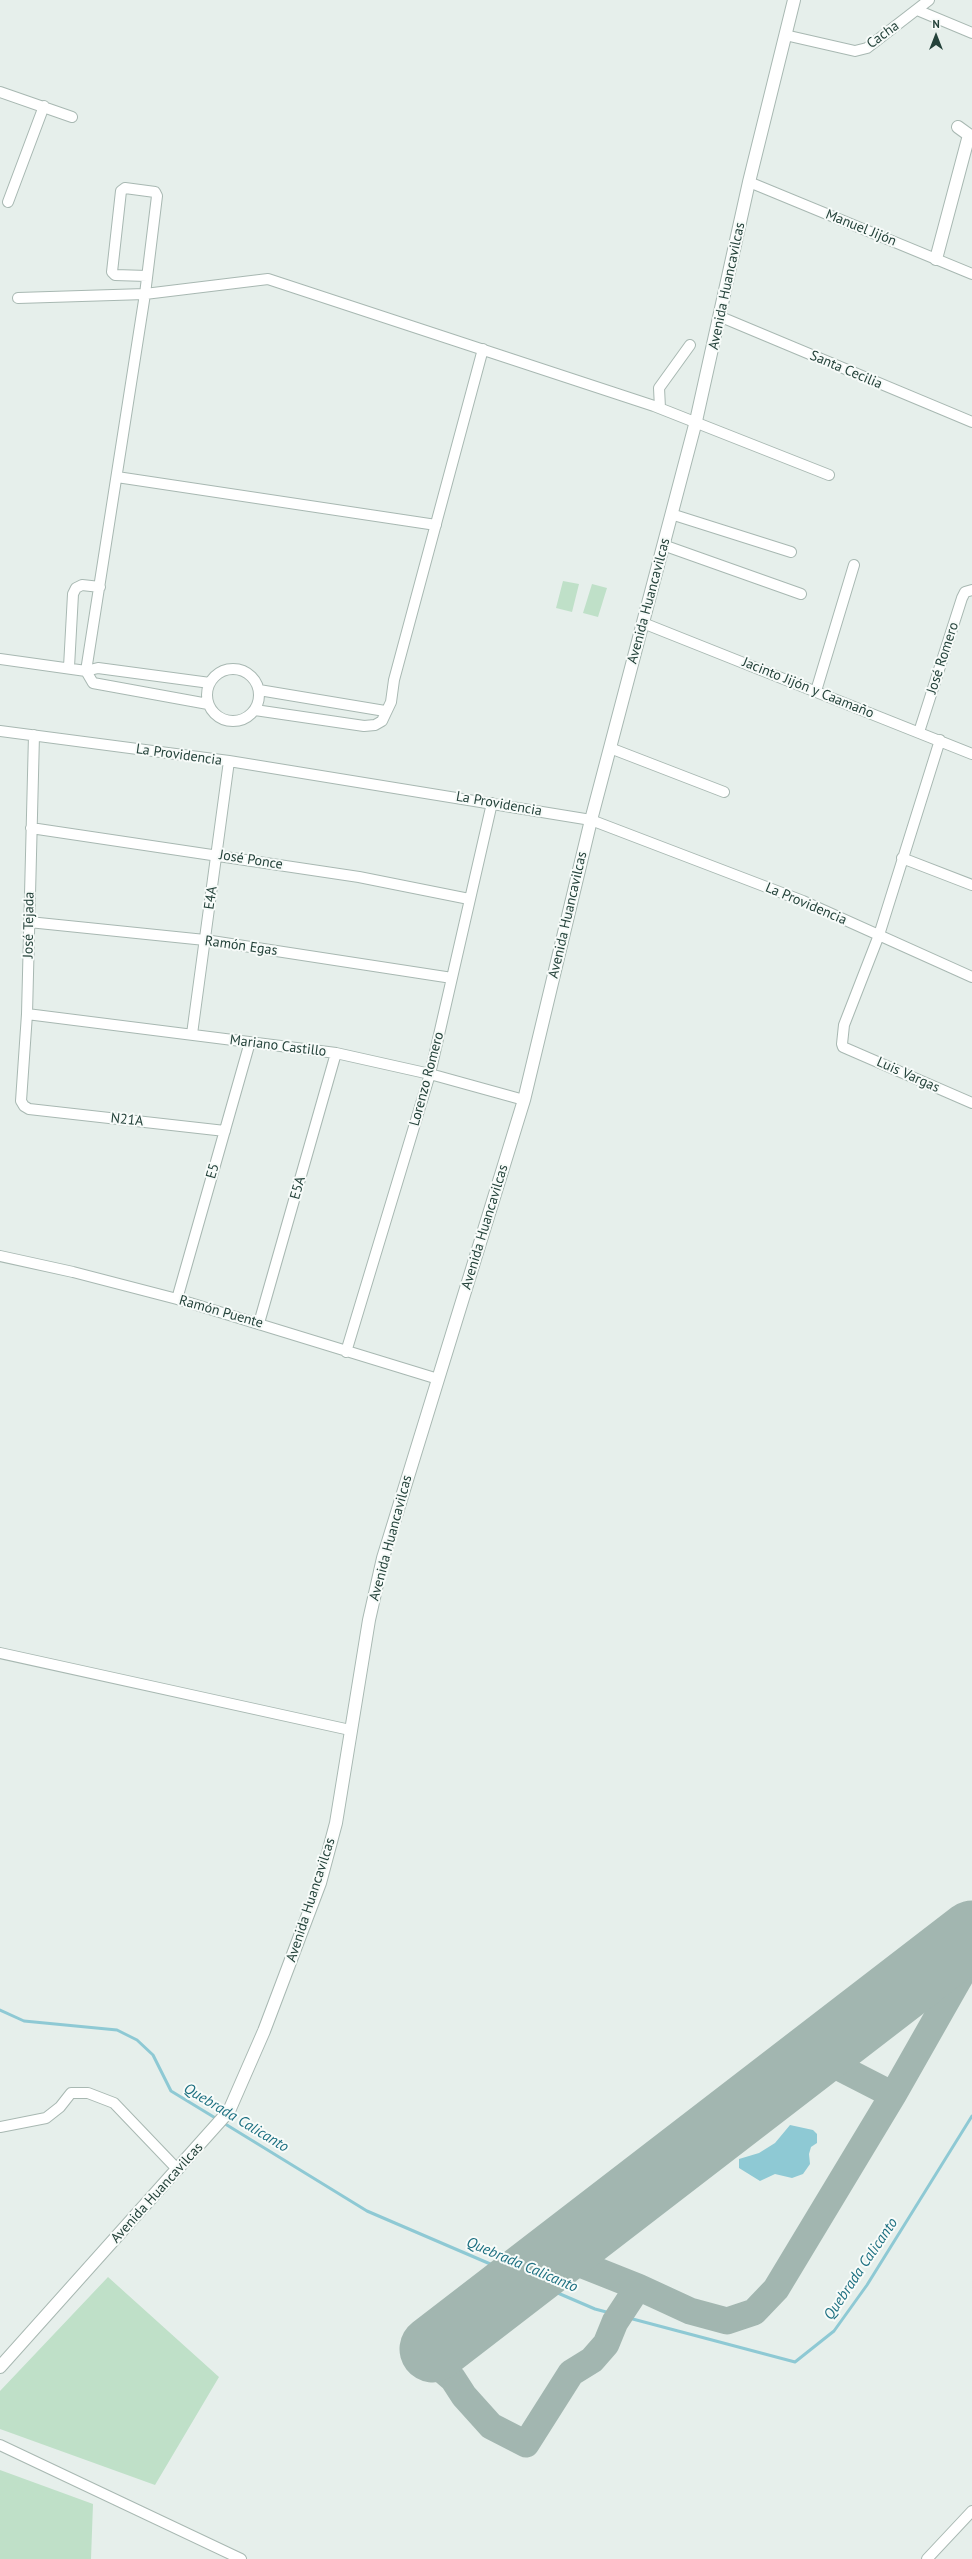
<!DOCTYPE html>
<meta charset="utf-8">
<style>
body{margin:0}
#map{position:relative;width:972px;height:2559px;overflow:hidden;background:#e6efeb;font-family:"PT Sans",sans-serif}
canvas{display:block}
.north{position:absolute;left:916px;top:16px;width:40px;height:40px;-webkit-text-stroke:3px #f7fbf9;paint-order:stroke;rotate:0deg;font-size:11px;font-weight:700;line-height:16px;text-align:center;color:#24423a}
.north::after{content:'';display:block;margin:auto;width:14px;height:18px;background:#24423a;clip-path:polygon(50% 0,100% 100%,50% 72%,0 100%)}
</style>
<div id="map">
<canvas width="972" height="2559"></canvas>
<div class="north">N</div>
</div>
<script>
const g = document.querySelector('canvas').getContext('2d');
g.lineJoin = 'round';
function paint(path, color) {
  g.fillStyle = color;
  g.fill(path, 'evenodd');
}
function shape(rows) {
  const path = new Path2D();
  for (const r of rows) {
    if (r.length === 3) {
      path.moveTo(r[0] + r[2], r[1]);
      path.arc(r[0], r[1], r[2], 0, 2 * Math.PI);
      continue;
    }
    path.moveTo(r[0], r[1]);
    for (let i = 2; i < r.length; i += 2) path.lineTo(r[i], r[i + 1]);
  }
  return path;
}
function stroke(path, color, width, dash) {
  g.strokeStyle = color;
  g.lineWidth = width;
  g.lineCap = dash ? 'butt' : 'round';
  g.setLineDash(dash || []);
  g.stroke(path);
}
function write(font, color, halo, rows, align = 'center') {
  g.font = font + ' "PT Sans",sans-serif';
  g.lineWidth = 4;
  g.setLineDash([]);
  g.textBaseline = 'middle';
  g.strokeStyle = halo;
  g.fillStyle = color;
  for (const [text, x, y, turn = 0] of rows) {
    g.save();
    g.translate(x, y);
    g.rotate((+turn || 0) * Math.PI / 180);
    g.textAlign = isNaN(turn) ? turn : align;
    if (halo) g.strokeText(text, 0, 0);
    g.fillText(text, 0, 0);
    g.restore();
  }
}
const green = shape([
 [563,581,579,584,572,612,556,608],
 [592,584,607,588,598,617,583,613],
 [108,2277,219,2377,155,2485,0,2429,0,2391],
 [0,2470,93,2504,91,2559,0,2559]
]);
const water = shape([
 [790,2125,813,2130,817,2134,817,2143,811,2147,809,2154,810,2164,803,2174,792,2178,775,2174,760,2181,739,2168,739,2159,759,2153,775,2143]
]);
const stream = shape([
 [0,2010,24,2021,117,2030,137,2040,153,2055,171,2091,217,2119],
 [222,2122,367,2211,595,2309,795,2362,834,2331,867,2285,972,2116]
]);
const taxiway = shape([
 [815,2055,893,2095],
 [555,2254,638,2287,690,2311,727,2321,754,2312,776,2289,893,2095,972,1956],
 [433,2349,430,2359,453,2379,464,2396,491,2426,526,2444,571,2373,592,2360,606,2344,615,2322,638,2287]
]);
const runway = shape([
 [433,2349,972,1934]
]);
const minor = shape([
 [917,10,972,33],
 [785,35,855,51,867,48,929,0],
 [0,92,72,117],
 [749,182,972,274],
 [8,202,44,106],
 [147,276,115,275,112,272,121,191,125,188,155,192,157,196,145,294,86,671,93,683,208,704],
 [18,298,145,294,268,279,654,406,829,475],
 [721,317,972,422],
 [660,408,659,388,690,345],
 [117,477,436,525],
 [671,514,791,552],
 [663,545,801,594],
 [643,623,972,754],
 [0,659,86,671,98,668,210,683],
 [69,667,73,594,76,588,82,585,100,587],
 [233,695,26],
 [259,690,385,711],
 [816,691,854,565],
 [255,710,364,726,375,725,382,721,391,702,394,680,483,349],
 [0,731,229,761,591,820,803,901,972,977],
 [919,732,962,598,965,592,972,590],
 [34,735,27,1014,21,1101,24,1106,29,1109,225,1131],
 [940,740,879,935,844,1025,842,1044,843,1047,972,1103],
 [610,748,724,792],
 [31,828,359,877,469,899],
 [902,858,972,885],
 [29,922,205,940,452,978],
 [27,1014,336,1053,430,1074,524,1100],
 [192,1034,229,761],
 [0,1256,73,1272,177,1299,438,1379],
 [177,1299,250,1042],
 [259,1323,336,1053],
 [346,1352,430,1074,492,803],
 [0,1653,350,1730],
 [0,2127,46,2118,60,2107,71,2093,88,2093,114,2103,178,2170],
 [0,2445,241,2559],
 [927,2559,972,2511]
]);
const tertiary = shape([
 [936,259,969,135,958,127],
 [0,2367,229,2111,264,2031,320,1883,336,1823,369,1620,383,1558,524,1100,591,820,696,421,749,182,794,0]
]);
const streetNames = [
 ["Cacha",883,35,-36],
 ["Manuel Jijón",861,228,22],
 ["Avenida Huancavilcas",727,286,-78],
 ["Santa Cecilia",846,370,23],
 ["Avenida Huancavilcas",649,601,-75],
 ["José Romero",943,658,-72],
 ["Jacinto Jijón y Caamaño",808,688,22],
 ["La Providencia",179,755,8],
 ["La Providencia",499,804,10],
 ["José Ponce",251,860,9],
 ["E4A",211,898,-82],
 ["La Providencia",806,904,23],
 ["Avenida Huancavilcas",568,915,-77],
 ["José Tejada",29,925,-89],
 ["Ramón Egas",241,946,8],
 ["Mariano Castillo",278,1046,7],
 ["Luis Vargas",908,1075,24],
 ["Lorenzo Romero",427,1079,-75],
 ["N21A",127,1120,6],
 ["E5",213,1171,-74],
 ["E5A",298,1188,-74],
 ["Avenida Huancavilcas",485,1227,-73],
 ["Ramón Puente",221,1312,16],
 ["Avenida Huancavilcas",391,1538,-75],
 ["Avenida Huancavilcas",311,1900,-72],
 ["Avenida Huancavilcas",157,2193,-48]
];
const waterNames = [
 ["Quebrada Calicanto",236,2118,31],
 ["Quebrada Calicanto",522,2265,23],
 ["Quebrada Calicanto",861,2269,-56]
];
paint(green, '#bfe0c8');
paint(water, '#8ec9d4');
stroke(stream, '#8ec9d4', 3);
stroke(taxiway, '#a2b6b0', 27);
stroke(runway, '#a2b6b0', 67);
stroke(minor, '#a8b8b2', 12);
stroke(tertiary, '#a8b8b2', 14);
stroke(minor, '#fff', 10);
stroke(tertiary, '#fff', 12);
write('14px', '#24423a', '#f7fbf9', streetNames);
write('italic 15px', '#1c6f80', '#f7fbf9', waterNames);
</script>
